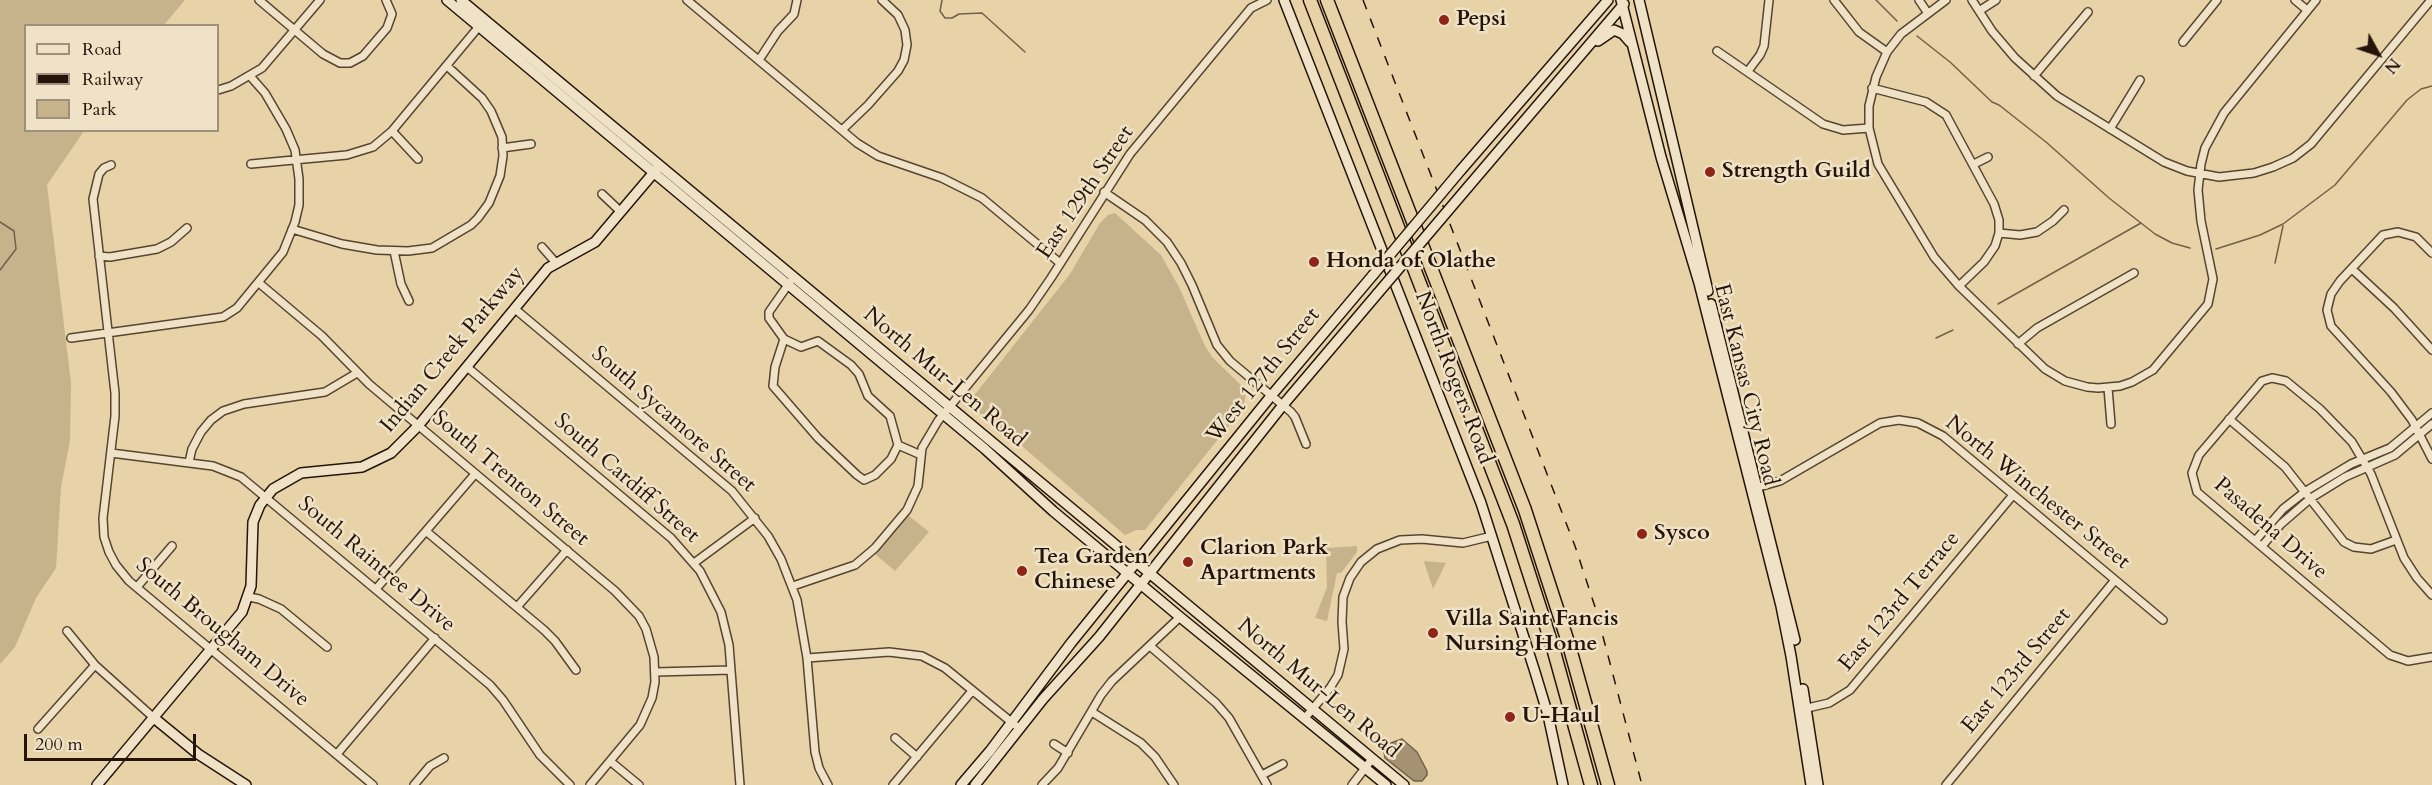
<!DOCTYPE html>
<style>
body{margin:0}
#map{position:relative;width:2432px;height:785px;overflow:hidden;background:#e7d3a7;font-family:Cardo,serif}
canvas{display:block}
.legend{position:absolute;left:24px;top:24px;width:195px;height:108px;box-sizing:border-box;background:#efe2c6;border:2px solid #9e907b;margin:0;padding:8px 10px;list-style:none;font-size:18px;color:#25140a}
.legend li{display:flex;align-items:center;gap:12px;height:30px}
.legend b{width:30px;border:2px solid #9e907b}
.north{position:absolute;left:2348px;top:24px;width:60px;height:60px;-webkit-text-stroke:4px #efe2c6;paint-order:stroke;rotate:130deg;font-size:16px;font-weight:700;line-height:24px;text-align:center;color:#25140a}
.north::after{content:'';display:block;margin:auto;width:21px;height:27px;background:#25140a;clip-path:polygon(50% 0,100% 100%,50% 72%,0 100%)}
.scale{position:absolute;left:24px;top:734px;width:172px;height:27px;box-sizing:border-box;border:3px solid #25140a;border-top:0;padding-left:8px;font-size:18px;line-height:21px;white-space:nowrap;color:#25140a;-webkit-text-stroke:4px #efe2c6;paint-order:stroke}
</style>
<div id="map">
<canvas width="2432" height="785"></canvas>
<ul class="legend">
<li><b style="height:8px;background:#efe2c6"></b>Road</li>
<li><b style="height:8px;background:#25140a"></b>Railway</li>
<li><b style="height:16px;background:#c6b38c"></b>Park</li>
</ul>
<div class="north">N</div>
<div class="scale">200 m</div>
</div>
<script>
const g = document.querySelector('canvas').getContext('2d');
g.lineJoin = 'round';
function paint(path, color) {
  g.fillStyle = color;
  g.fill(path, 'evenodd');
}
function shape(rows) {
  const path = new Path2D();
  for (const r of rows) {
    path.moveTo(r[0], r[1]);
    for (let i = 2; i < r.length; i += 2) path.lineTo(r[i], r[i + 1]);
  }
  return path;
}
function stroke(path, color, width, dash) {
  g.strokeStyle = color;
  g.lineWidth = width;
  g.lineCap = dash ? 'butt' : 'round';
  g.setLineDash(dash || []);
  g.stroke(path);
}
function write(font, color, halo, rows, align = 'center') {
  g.font = font + ' Cardo,serif';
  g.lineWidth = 5;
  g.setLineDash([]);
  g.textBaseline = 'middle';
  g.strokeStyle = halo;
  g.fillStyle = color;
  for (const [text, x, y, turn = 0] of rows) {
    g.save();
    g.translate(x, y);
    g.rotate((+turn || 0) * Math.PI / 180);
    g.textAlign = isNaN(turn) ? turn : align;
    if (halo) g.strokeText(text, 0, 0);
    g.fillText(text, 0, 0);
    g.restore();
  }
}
const green = shape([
 [0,0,185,0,164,25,26,26,26,130,84,131,47,185,71,383,70,441,61,487,56,568,36,598,15,647,0,664],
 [1115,213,1161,255,1180,289,1204,344,1212,357,1246,390,1244,407,1145,530,1136,530,1125,535,1023,447,972,408,969,402,1070,274,1100,223,1108,215],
 [908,515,929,532,895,571,875,554],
 [1357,546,1357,552,1341,573,1337,573,1327,621,1315,618,1327,587,1326,548],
 [1425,561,1446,563,1433,589,1424,562]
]);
const water = shape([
 [1402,739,1417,752,1427,771,1427,775,1422,781,1414,781,1385,758,1384,752,1388,744,1402,739]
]);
const stream = shape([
 [942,0,940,11,945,18,952,18,959,14,982,13,1025,52],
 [1876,0,1897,21],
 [1917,36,1950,62,1992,102,1999,105,2046,142,2109,198,2155,234,2172,243,2190,248],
 [0,222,14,231,16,249,0,270],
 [2216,249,2260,235,2283,224,2335,185,2407,100,2421,89,2432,86],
 [2275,263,2283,226],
 [1998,304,2141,223],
 [1936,338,1953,330]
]);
const street = shape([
 [259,0,323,54,340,63,350,63,363,56,387,28,392,14,386,0],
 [687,0,857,143,878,156,942,178,982,198,1060,263],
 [1834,0,1859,32,1887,52],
 [1919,0,1927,12],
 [1946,0,1901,34,1887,52,1876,77,1869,106,1869,128,1878,164,1934,257,1959,286,2045,369,2065,381,2087,387,2098,388,2120,386,2132,382,2153,370,2208,304,2213,279,2201,221,2198,190,2201,164,2205,148,2224,113,2316,0],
 [1972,0,1992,31,2015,58,2057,96,2164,162,2187,171,2219,177,2254,173,2273,167,2293,158,2311,144,2431,0],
 [2295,0,2307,10],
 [1979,11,1996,0],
 [2183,42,2217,0],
 [1717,51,1823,124,1843,130,1869,128],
 [759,60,778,31,794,14,797,0],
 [1748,71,1760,55,1764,46,1769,0],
 [2034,76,2088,12],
 [1872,88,1926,102,1946,115,1994,204,1999,220,1999,233,1995,246,1984,262,1959,286],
 [218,90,231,86,262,68,320,0],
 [2110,129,2140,80],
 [842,130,868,105,898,71,904,60,907,45,905,30,898,15,882,0],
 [392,131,418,159],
 [502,148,531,144],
 [251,164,347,155,373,147,392,131,481,24],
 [1974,164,1988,157],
 [111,165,104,168,99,174,93,199,115,393,115,416,103,518,104,537,109,552,116,565,129,581,373,785],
 [1104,192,1145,220,1167,242,1181,263,1192,285,1217,345,1230,361,1291,412,1295,417,1306,444],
 [602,194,621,212],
 [292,229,342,244,377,250,408,251,432,248,471,225,478,218,489,203,500,176,503,156,502,137,491,111,482,98,447,66],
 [1999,233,2020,235,2037,232,2053,221,2064,210],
 [542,247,556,263],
 [394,251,401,284,409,301],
 [2432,253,2416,237,2398,232,2383,235,2340,281,2331,294,2327,310,2331,326,2391,392,2412,420,2432,459],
 [99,256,110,257,157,249,171,242,187,228],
 [2352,269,2394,308,2432,350],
 [790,282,769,312,769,318,784,339,801,347,818,341,851,365,859,374,868,396,890,416,898,445,921,455],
 [259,283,322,336,369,384,615,591,639,616,646,629,654,657,655,682,652,698,640,725,590,785],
 [515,309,732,491,768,536,781,559,797,600,807,658,815,752,819,768,828,785],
 [71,338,223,317,237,308,283,252,295,222,299,205,299,179,295,150,286,129,265,93,250,76],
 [784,339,775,367,773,386,818,438,857,475,864,480,875,475,891,459,898,445],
 [2018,344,2037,328,2134,273],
 [467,367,671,538,700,571,721,612,729,645,740,785],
 [2108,388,2111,424],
 [2229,419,2285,467,2344,542,2354,547,2371,549,2396,540],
 [111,453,213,466,241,477,490,685,503,700,540,755,570,785],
 [189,462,192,449,201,432,211,420,223,411,244,404,325,392,357,373],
 [1752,489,1780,481,1880,423,1899,420,1918,423,1943,436,2163,620],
 [427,532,544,630,555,641,576,670],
 [2255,541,2283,509,2306,491,2351,464,2390,448,2432,413],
 [2262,546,2281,524,2311,498,2345,477,2395,455,2432,424],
 [694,563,755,518],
 [793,586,855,565,875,548,907,510,918,486,922,448,938,421,1029,310,1051,278,1130,154,1251,8,1267,0],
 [137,587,172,546],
 [376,589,475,474],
 [2432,595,2417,578,2404,558,2371,474,2352,442,2320,409,2286,381,2272,378,2262,381,2199,455,2192,473,2197,492,2390,655,2408,661,2432,657],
 [249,597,259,599,281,609,327,647],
 [517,607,567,550],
 [67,631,95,665,154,718],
 [1150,646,1216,703,1229,718,1267,785],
 [807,658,889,652,922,656,945,668,1015,725],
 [655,672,731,670],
 [1803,709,1829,703,1850,690,2013,495],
 [1092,712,1141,743,1155,757,1174,785],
 [1305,718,1330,688,1338,675,1344,649,1342,622,1343,597,1350,578,1361,562,1377,549,1400,540,1422,539,1463,543,1492,536],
 [38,729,95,665],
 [895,738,917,757],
 [1054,744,1068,753],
 [337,754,435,638],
 [610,761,639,785],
 [1262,775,1283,764],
 [414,785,430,766,444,758],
 [893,785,972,691],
 [1042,785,1058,768,1101,695,1112,681,1180,617],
 [1352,785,1372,759],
 [1946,785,2115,580]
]);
const secondary = shape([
 [447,0,985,449,1053,511,1180,617,1386,785],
 [461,0,1404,785],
 [1284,0,1481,503,1535,672,1548,715,1563,785],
 [1621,0,1661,157,1699,283,1781,606,1791,656,1811,785],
 [1639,0,1708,291],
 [1598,41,1614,30,1623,34,1630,42],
 [1461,170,1608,0],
 [1468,187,1624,4],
 [1711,304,1795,640],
 [1803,689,1818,785],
 [154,718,198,754,246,785],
 [97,785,242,612,251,586,253,522,260,505,273,489,301,473,362,467,391,453,418,426,548,268,595,242,656,170],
 [961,785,990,751,1071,643,1271,396,1373,275],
 [975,785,1043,699,1099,637,1283,405,1378,293]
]);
const highway = shape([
 [1310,0,1513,524,1553,648,1591,785],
 [1327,0,1525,510,1569,645,1608,785]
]);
const rail = shape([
 [1363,0,1575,546,1596,610,1642,785]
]);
const secondaryBridge = shape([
 [1373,275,1461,170],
 [1378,293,1468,187]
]);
const markers = [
 [1444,20,6,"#8f2418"],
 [1710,172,6,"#8f2418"],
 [1314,262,6,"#8f2418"],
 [1642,534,6,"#8f2418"],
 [1188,562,6,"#8f2418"],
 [1022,571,6,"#8f2418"],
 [1433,633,6,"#8f2418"],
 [1510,717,6,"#8f2418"]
];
const poiNames = [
 ["Pepsi",1456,20],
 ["Strength Guild",1722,172],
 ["Honda of Olathe",1326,262],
 ["Sysco",1654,534],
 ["Clarion Park",1200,549],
 ["Apartments",1200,574],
 ["Tea Garden",1034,558],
 ["Chinese",1034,583],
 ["Villa Saint Fancis",1445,620],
 ["Nursing Home",1445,645],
 ["U-Haul",1522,717]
];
const streetNames = [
 ["East 129th Street",1086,193,-56],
 ["Indian Creek Parkway",453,350,-50],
 ["West 127th Street",1264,376,-51],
 ["North Mur-Len Road",944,378,40],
 ["North Rogers Road",1453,378,69],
 ["East Kansas City Road",1745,385,76],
 ["South Sycamore Street",673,420,41],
 ["South Trenton Street",510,479,40],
 ["South Cardiff Street",626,479,41],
 ["North Winchester Street",2037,493,39],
 ["Pasadena Drive",2270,529,41],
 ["South Raintree Drive",376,565,40],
 ["East 123rd Terrace",1900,602,-50],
 ["South Brougham Drive",222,633,40],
 ["East 123rd Street",2017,671,-50],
 ["North Mur-Len Road",1318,689,40]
];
paint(green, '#c6b38c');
paint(water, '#a59272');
stroke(water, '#726048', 1.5);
stroke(stream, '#726048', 1.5);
stroke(street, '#564431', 10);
stroke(secondary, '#25140a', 12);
stroke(highway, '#25140a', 15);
stroke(street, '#efe2c6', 7);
stroke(secondary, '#efe2c6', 9);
stroke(highway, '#e7d3a7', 12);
stroke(rail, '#25140a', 1.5, [10, 10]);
stroke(secondaryBridge, '#25140a', 12, []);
stroke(secondaryBridge, '#efe2c6', 9);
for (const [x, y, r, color] of markers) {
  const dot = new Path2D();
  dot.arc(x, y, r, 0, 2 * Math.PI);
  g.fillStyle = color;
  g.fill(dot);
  stroke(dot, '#efe2c6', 2);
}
write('bold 22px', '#25140a', '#efe2c6', poiNames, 'left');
write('22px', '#25140a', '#efe2c6', streetNames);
</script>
